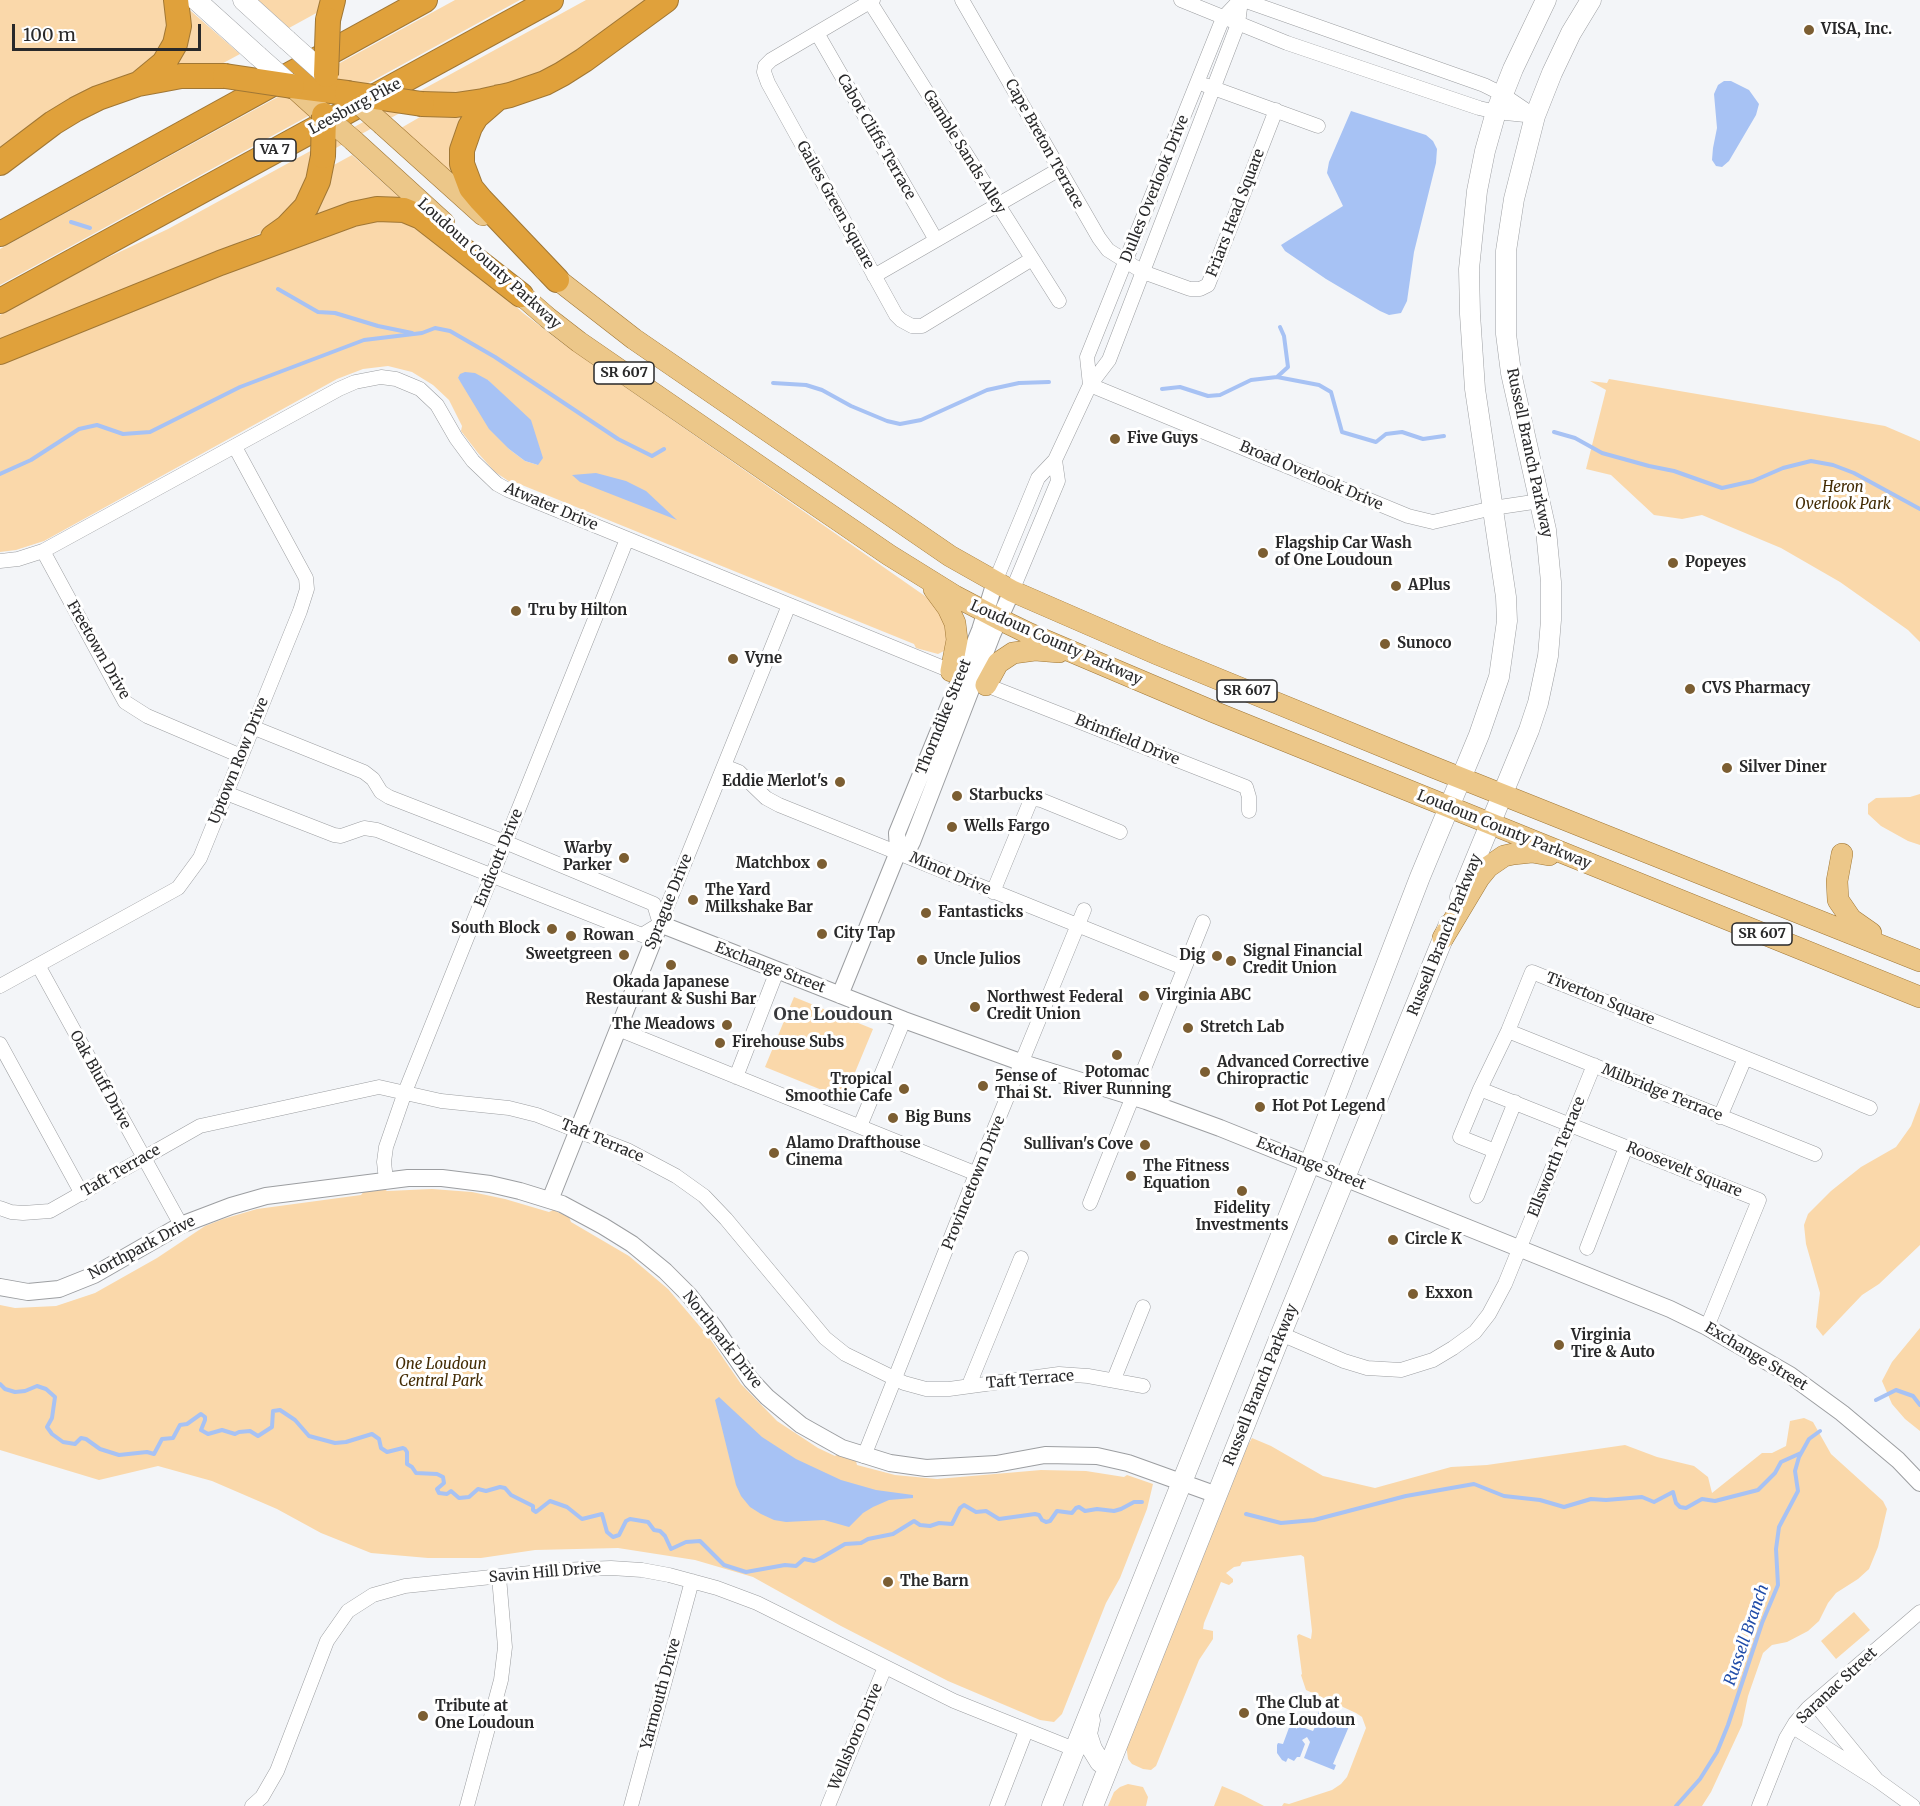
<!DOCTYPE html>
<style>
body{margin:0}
#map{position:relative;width:1920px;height:1806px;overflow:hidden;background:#f3f5f8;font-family:Merriweather,serif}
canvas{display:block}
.scale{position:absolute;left:12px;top:24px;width:189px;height:27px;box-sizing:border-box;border:3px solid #29292a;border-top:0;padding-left:8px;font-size:18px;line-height:21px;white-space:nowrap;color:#29292a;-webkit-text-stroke:4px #fff;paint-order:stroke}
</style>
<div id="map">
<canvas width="1920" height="1806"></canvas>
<div class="scale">100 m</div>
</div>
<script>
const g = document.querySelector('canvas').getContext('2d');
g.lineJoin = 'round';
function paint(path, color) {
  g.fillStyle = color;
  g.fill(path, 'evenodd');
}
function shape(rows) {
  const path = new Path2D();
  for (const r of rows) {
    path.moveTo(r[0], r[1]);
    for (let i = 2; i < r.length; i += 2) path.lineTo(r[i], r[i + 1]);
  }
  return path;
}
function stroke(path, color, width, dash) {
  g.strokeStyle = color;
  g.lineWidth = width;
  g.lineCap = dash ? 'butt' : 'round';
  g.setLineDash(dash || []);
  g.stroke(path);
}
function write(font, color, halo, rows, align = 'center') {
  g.font = font + ' Merriweather,serif';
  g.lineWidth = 6;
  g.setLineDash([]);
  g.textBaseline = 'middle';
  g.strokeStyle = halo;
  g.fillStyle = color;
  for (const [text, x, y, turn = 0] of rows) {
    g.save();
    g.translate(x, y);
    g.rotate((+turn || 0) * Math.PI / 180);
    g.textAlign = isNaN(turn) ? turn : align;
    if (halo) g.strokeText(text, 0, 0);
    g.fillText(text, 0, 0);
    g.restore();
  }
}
const green = shape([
 [0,0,166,0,171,29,155,62,0,153],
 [258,0,324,0,320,11,289,28],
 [455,0,520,0,0,285,0,249],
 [586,0,651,0,547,71,497,90,431,96,312,161,304,192,266,231,70,313,0,345,0,315,17,305,69,276,168,229],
 [184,5,240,54,214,68,170,70],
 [469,111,456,177,401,128,427,113],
 [352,155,408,205,311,223,332,166],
 [407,220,493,286,523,313,562,343,935,603,951,630,946,650,938,654,916,648,914,644,517,483,510,482,495,472,478,453,461,431,462,426,449,400,433,385,412,372,388,366,363,369,337,379,44,541,16,550,0,552,0,359,26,348,73,336,352,222],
 [458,378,488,380,503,396,538,465,525,461,509,449],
 [1609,379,1885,426,1920,441,1920,642,1908,630,1840,582,1781,548,1702,515,1682,519,1654,515,1611,475,1586,469,1606,390,1590,381,1607,383],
 [1920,794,1920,845,1908,841,1881,826,1868,814,1868,804,1876,798,1910,797],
 [794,997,873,1029,844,1099,765,1067],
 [1920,1102,1920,1245,1879,1284,1862,1295,1823,1336,1816,1327,1820,1293,1806,1244,1804,1225,1808,1214,1831,1191,1861,1167,1896,1147,1911,1126],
 [383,1188,387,1191,432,1189,472,1192,505,1199,549,1212,553,1210,569,1217,571,1222,629,1256,668,1289,708,1336,741,1384,777,1421,818,1448,835,1456,838,1454,856,1461,857,1465,895,1475,937,1479,1041,1470,1086,1471,1124,1477,1127,1475,1153,1484,1147,1509,1120,1578,1106,1603,1062,1714,1054,1722,1040,1720,948,1681,841,1626,753,1577,695,1560,618,1548,535,1550,481,1558,428,1558,371,1553,321,1533,277,1509,212,1481,158,1466,99,1480,0,1450,0,1305,15,1308,56,1306,95,1293,157,1258,205,1226,223,1219,257,1209,361,1195,365,1190],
 [1920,1328,1920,1431,1905,1419,1892,1404,1882,1381,1892,1362],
 [1804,1418,1813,1422,1831,1454,1883,1501,1887,1509,1878,1547,1869,1569,1858,1579,1836,1593,1828,1603,1819,1621,1808,1631,1787,1642,1772,1645,1763,1653,1748,1696,1742,1725,1711,1792,1702,1806,1282,1806,1284,1803,1289,1804,1332,1790,1341,1784,1347,1777,1366,1728,1362,1717,1356,1713,1306,1690,1301,1675,1302,1674,1297,1636,1299,1634,1311,1639,1312,1631,1304,1557,1301,1555,1242,1562,1240,1566,1234,1567,1226,1573,1233,1579,1233,1582,1229,1585,1221,1582,1204,1623,1203,1629,1213,1631,1213,1639,1199,1660,1156,1766,1151,1770,1143,1769,1132,1764,1128,1759,1126,1744,1239,1461,1252,1438,1271,1446,1323,1476,1375,1488,1451,1467,1487,1465,1625,1445,1657,1457,1694,1466,1708,1477,1712,1493,1762,1453,1772,1453,1786,1446,1790,1421],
 [1854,1612,1870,1630,1836,1659,1821,1641],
 [1128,1784,1143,1787,1148,1797,1146,1806,1108,1806,1114,1792,1120,1787],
 [1222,1786,1241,1794,1264,1806,1214,1806]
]);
const water = shape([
 [1724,81,1731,81,1749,90,1759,104,1756,115,1729,161,1722,167,1716,166,1712,160,1713,148,1717,128,1714,94,1718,85],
 [1351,111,1426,135,1433,141,1437,149,1436,163,1414,252,1407,301,1401,313,1389,315,1380,311,1326,279,1285,251,1281,245,1343,206,1327,173,1329,162],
 [465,372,475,373,488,380,531,420,543,458,538,465,525,461,509,449,489,429,458,378,460,374],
 [596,473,626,481,646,491,677,520,580,482,572,475],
 [719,1397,762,1437,796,1459,841,1480,876,1490,913,1495,913,1498,889,1500,873,1507,863,1513,849,1527,824,1520,786,1522,774,1520,761,1514,750,1507,741,1496,736,1485,715,1400],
 [1319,1711,1350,1724,1333,1764,1336,1765,1334,1770,1304,1758,1310,1742,1307,1737,1302,1740,1305,1744,1300,1757,1297,1757,1294,1761,1288,1758,1286,1762,1282,1760,1277,1753,1277,1745,1278,1743,1283,1744,1290,1725,1296,1727,1296,1729,1299,1726,1313,1731,1320,1717,1317,1716]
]);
const stream = shape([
 [71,222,90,228],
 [278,289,318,312,335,313,378,326,412,333],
 [1277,377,1288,367,1284,336,1280,327],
 [773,383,806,385,822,390,851,406,887,421,900,424,921,420,987,390,1019,383,1049,382],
 [1162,389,1180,387,1208,396,1220,395,1251,380,1277,377,1319,385,1331,392,1342,432,1376,442,1386,434,1402,432,1423,439,1444,436],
 [1554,432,1575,438,1602,453,1649,466,1674,471,1722,488,1753,481,1783,468,1811,461,1833,465,1854,473,1920,509],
 [0,474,31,460,79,429,97,425,123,434,150,432,240,387,364,340,422,333,435,328,450,331,495,357,618,439,652,456,664,449],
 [0,1384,5,1389,15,1392,25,1391,37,1386,46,1389,55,1397,52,1418,47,1427,52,1434,63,1442,75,1444,81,1438,86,1439,100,1449,119,1455,147,1452,154,1454,162,1439,173,1438,180,1425,187,1424,201,1414,205,1417,205,1420,201,1430,208,1434,222,1430,235,1434,239,1432,250,1431,258,1436,272,1427,273,1411,280,1410,295,1420,309,1436,335,1443,346,1442,372,1434,379,1439,381,1448,387,1452,403,1448,405,1449,407,1452,407,1464,412,1467,416,1473,437,1474,443,1477,444,1483,437,1489,439,1493,447,1494,451,1491,459,1498,469,1497,478,1489,486,1491,500,1487,505,1488,511,1495,533,1506,533,1510,536,1512,550,1501,567,1507,582,1519,602,1514,607,1532,613,1537,619,1535,626,1521,630,1519,648,1522,654,1530,660,1531,665,1536,671,1549,686,1542,700,1541,724,1565,746,1572,785,1565,796,1566,804,1559,814,1561,821,1558,845,1544,861,1543,868,1539,893,1534,914,1521,920,1525,930,1526,939,1523,952,1524,960,1508,964,1505,976,1512,986,1511,999,1519,1035,1514,1039,1515,1042,1520,1046,1522,1050,1521,1057,1511,1072,1513,1076,1508,1079,1507,1085,1511,1097,1509,1114,1511,1121,1509,1134,1502,1142,1502],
 [1876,1400,1896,1390,1913,1396,1920,1405],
 [1246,1514,1281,1523,1314,1520,1406,1496,1474,1484,1504,1496,1540,1500,1564,1507,1591,1499,1606,1500,1642,1497,1654,1502,1673,1492,1676,1503,1680,1507,1686,1508,1702,1499,1715,1501,1758,1490,1775,1473,1781,1462,1801,1453],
 [1676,1806,1700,1779,1717,1752,1728,1725,1762,1623,1778,1585,1776,1549,1779,1527,1798,1491,1795,1471,1799,1457,1809,1439,1820,1431]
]);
const minor = shape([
 [873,0,771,60,765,66,764,72,768,83,896,315,901,320,912,326,922,326,1032,259],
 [962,0,1099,238,1108,250,1143,272,1190,289,1200,289,1208,285,1276,110],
 [1181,0,1287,43,1479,108,1496,112,1535,116],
 [1243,0,1484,85,1502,94,1533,115],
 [870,2,1059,301],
 [817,33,936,240],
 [1205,85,1318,126],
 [874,276,1058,170],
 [1090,385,1408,516,1433,522,1493,508,1540,501],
 [1090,385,1087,357,1223,18,1240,0],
 [43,551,125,702,147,716,241,756],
 [0,561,18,559,43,551,339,389,355,382,381,377,396,379,420,389,437,405,456,438,473,461,497,484,508,490,951,671],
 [995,582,1038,478,1055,460,1090,385,1109,360,1238,24,1241,0],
 [1012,591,1058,481,1055,460],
 [986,685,1246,787,1249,797,1249,811],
 [252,727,364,772,373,779,381,792,389,797,505,842,654,904,660,924],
 [724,766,739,772,766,798,779,805,1184,968],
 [226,793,334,835,341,836,364,828,377,830,642,935,660,924],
 [993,892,1030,802,1035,799,1041,800,1120,832],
 [660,924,789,605],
 [38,965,181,1225],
 [0,986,178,888,200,858,300,611,307,589,306,578,235,447],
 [618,1029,977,1174],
 [1508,1031,1815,1154],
 [0,1044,82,1194],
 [736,1077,777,971],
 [1480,1089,1759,1200,1707,1327],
 [1720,1117,1745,1058],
 [860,1126,904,1020],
 [1495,1151,1460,1137,1480,1089,1508,1031,1532,972,1870,1108],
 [386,1180,384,1162,386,1147,405,1092,627,539],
 [1477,1196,1515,1102],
 [1090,1203,1203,922],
 [0,1208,11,1212,23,1213,50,1211,200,1126,379,1087,441,1101,509,1108,537,1115,627,1150,676,1176,704,1196,726,1219,825,1338,845,1354,904,1383,926,1389,949,1389,1059,1374,1088,1376,1143,1386],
 [1587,1248,1626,1147],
 [1281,1334,1344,1361,1367,1368,1401,1370,1433,1360,1453,1348,1475,1332,1489,1314,1505,1284,1594,1065],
 [1114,1379,1143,1307],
 [969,1385,1021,1258],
 [864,1456,986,1149,1084,910],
 [1793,1727,1877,1780,1814,1703],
 [1877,1780,1913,1806],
 [252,1806,262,1797,277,1771,327,1641,348,1611,373,1595,405,1586,559,1570,611,1568,642,1570,669,1575,717,1588,757,1603,954,1701,1074,1749],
 [467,1806,501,1680,505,1647,499,1577],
 [631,1806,692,1581],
 [828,1806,885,1667],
 [997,1806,1026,1731],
 [1759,1806,1786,1738,1795,1723,1808,1708,1920,1612]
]);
const tertiary = shape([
 [898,852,910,846,912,842,992,635,1012,591],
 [840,995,898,852,897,833,980,630,995,582],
 [550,1200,660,924,904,1020,1023,1063,1146,1101,1220,1128,1670,1309,1707,1327,1790,1375,1842,1413,1898,1460,1920,1483],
 [0,1287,28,1292,59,1289,94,1275,181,1225,231,1206,266,1196,408,1178,442,1178,490,1184,520,1191,562,1204,603,1226,632,1244,665,1271,689,1295,715,1328,751,1380,767,1397,801,1425,842,1448,890,1463,926,1468,996,1464,1045,1455,1097,1456,1128,1463,1217,1495]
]);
const secondary = shape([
 [196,0,258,56],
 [243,0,287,40],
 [1460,897,1529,730,1538,703,1548,656,1551,620,1551,582,1546,530,1511,373,1506,334,1506,251,1514,199,1535,116,1552,73,1571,33,1591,0],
 [1090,1720,1087,1734,1092,1749,1100,1762,1108,1766],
 [1052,1806,1310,1163,1420,877,1479,735,1499,677,1507,621,1506,597,1475,389,1470,314,1469,269,1477,191,1485,151,1496,112,1513,69,1546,0],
 [1093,1806,1281,1334,1449,924]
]);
const primary = shape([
 [292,86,324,115],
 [383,125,483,215],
 [354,141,444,223],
 [544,269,634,339,950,556,1012,591,1157,654,1433,767,1920,961],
 [509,284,548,318,579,342,769,473,889,555,955,596,999,619,1030,634,1214,712,1920,997],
 [934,589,948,608,955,623,957,640,951,671],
 [986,685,998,663,1013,653,1035,650,1059,652],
 [1842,854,1837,881,1838,900,1851,919,1871,933],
 [1443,938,1479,878,1488,867,1504,856,1513,854,1532,852,1549,855]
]);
const motorway = shape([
 [328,20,333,0],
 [141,82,164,63,175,44,179,26,176,0],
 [292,86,347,93],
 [499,97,476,117,470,127,462,150,462,164,471,188,481,200,557,280],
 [422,104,456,105,483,101,510,95,545,83,562,74,584,60,666,0],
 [0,163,53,123,76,109,98,98,138,84,160,80,181,76,225,76],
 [0,234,425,0],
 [273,237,287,227,306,207,318,181,323,156],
 [0,301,551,0],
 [0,352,220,263,353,214,377,209,404,210,421,217,521,295]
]);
const secondaryBridge = shape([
 [287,40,326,75],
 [258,56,292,86]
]);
const primaryBridge = shape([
 [347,93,383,125],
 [324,115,354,141]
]);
const motorwayBridge = shape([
 [326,75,328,20],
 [225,76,292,86],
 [347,93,422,104],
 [323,156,324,115]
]);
const markers = [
 [1809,30,6,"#7c5e32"],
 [1115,439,6,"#7c5e32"],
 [1263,553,6,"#7c5e32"],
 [1673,563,6,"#7c5e32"],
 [1396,586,6,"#7c5e32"],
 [516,611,6,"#7c5e32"],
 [1385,644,6,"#7c5e32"],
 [733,659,6,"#7c5e32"],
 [1690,689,6,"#7c5e32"],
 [1727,768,6,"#7c5e32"],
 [840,782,6,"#7c5e32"],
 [957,796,6,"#7c5e32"],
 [952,827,6,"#7c5e32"],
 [624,858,6,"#7c5e32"],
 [822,864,6,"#7c5e32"],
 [693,900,6,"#7c5e32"],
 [926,913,6,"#7c5e32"],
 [552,929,6,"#7c5e32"],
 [822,934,6,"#7c5e32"],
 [571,936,6,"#7c5e32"],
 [624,955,6,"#7c5e32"],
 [1217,956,6,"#7c5e32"],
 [922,960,6,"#7c5e32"],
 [1231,961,6,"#7c5e32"],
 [671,965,6,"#7c5e32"],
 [1144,996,6,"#7c5e32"],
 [975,1007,6,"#7c5e32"],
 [727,1025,6,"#7c5e32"],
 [1188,1028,6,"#7c5e32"],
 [720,1043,6,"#7c5e32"],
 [1117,1055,6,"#7c5e32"],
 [1205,1072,6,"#7c5e32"],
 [983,1086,6,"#7c5e32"],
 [904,1089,6,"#7c5e32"],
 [1260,1107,6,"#7c5e32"],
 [893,1118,6,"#7c5e32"],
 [1145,1145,6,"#7c5e32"],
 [774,1153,6,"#7c5e32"],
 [1131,1176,6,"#7c5e32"],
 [1242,1191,6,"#7c5e32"],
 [1393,1240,6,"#7c5e32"],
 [1413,1294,6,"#7c5e32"],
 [1559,1345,6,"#7c5e32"],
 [888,1582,6,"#7c5e32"],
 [1244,1713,6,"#7c5e32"],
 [423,1716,6,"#7c5e32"]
];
const shields = [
 [275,150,42],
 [624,373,60],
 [1247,691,60],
 [1762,934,60]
];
const shieldNames = [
 ["VA 7",275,150],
 ["SR 607",624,373],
 ["SR 607",1247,691],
 ["SR 607",1762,934]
];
const poiNames = [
 ["VISA, Inc.",1821,30],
 ["Five Guys",1127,439],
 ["Flagship Car Wash",1275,544],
 ["of One Loudoun",1275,561],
 ["Popeyes",1685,563],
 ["APlus",1408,586],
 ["Tru by Hilton",528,611],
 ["Sunoco",1397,644],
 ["Vyne",745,659],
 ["CVS Pharmacy",1702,689],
 ["Silver Diner",1739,768],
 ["Eddie Merlot's",828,782,"right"],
 ["Starbucks",969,796],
 ["Wells Fargo",964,827],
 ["Warby",612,849,"right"],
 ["Parker",612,866,"right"],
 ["Matchbox",810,864,"right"],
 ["The Yard",705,891],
 ["Milkshake Bar",705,908],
 ["Fantasticks",938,913],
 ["South Block",540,929,"right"],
 ["City Tap",834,934],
 ["Rowan",583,936],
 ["Signal Financial",1243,952],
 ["Credit Union",1243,969],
 ["Sweetgreen",612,955,"right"],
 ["Dig",1205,956,"right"],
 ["Uncle Julios",934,960],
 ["Okada Japanese",671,983,"center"],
 ["Restaurant & Sushi Bar",671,1000,"center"],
 ["Virginia ABC",1156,996],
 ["Northwest Federal",987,998],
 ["Credit Union",987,1015],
 ["The Meadows",715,1025,"right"],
 ["Stretch Lab",1200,1028],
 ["Firehouse Subs",732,1043],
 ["Advanced Corrective",1217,1063],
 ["Chiropractic",1217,1080],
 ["Potomac",1117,1073,"center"],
 ["River Running",1117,1090,"center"],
 ["5ense of",995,1077],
 ["Thai St.",995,1094],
 ["Tropical",892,1080,"right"],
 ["Smoothie Cafe",892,1097,"right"],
 ["Hot Pot Legend",1272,1107],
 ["Big Buns",905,1118],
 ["Alamo Drafthouse",786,1144],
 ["Cinema",786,1161],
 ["Sullivan's Cove",1133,1145,"right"],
 ["The Fitness",1143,1167],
 ["Equation",1143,1184],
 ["Fidelity",1242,1209,"center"],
 ["Investments",1242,1226,"center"],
 ["Circle K",1405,1240],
 ["Exxon",1425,1294],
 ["Virginia",1571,1336],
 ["Tire & Auto",1571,1353],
 ["The Barn",900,1582],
 ["The Club at",1256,1704],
 ["One Loudoun",1256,1721],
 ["Tribute at",435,1707],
 ["One Loudoun",435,1724]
];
const streetNames = [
 ["Leesburg Pike",355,107,-28],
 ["Cabot Cliffs Terrace",876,137,60],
 ["Cape Breton Terrace",1044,144,61],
 ["Gamble Sands Alley",964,152,58],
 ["Dulles Overlook Drive",1155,189,-68],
 ["Gailes Green Square",835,205,61],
 ["Friars Head Square",1236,213,-69],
 ["Loudoun County Parkway",489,264,42],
 ["Russell Branch Parkway",1529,453,78],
 ["Broad Overlook Drive",1311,476,23],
 ["Atwater Drive",551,507,23],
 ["Loudoun County Parkway",1056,643,24],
 ["Freetown Drive",98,650,60],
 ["Thorndike Street",944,717,-68],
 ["Brimfield Drive",1127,740,22],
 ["Uptown Row Drive",239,761,-68],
 ["Loudoun County Parkway",1504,830,22],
 ["Endicott Drive",499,858,-68],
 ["Minot Drive",950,874,23],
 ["Sprague Drive",669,902,-68],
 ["Russell Branch Parkway",1445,935,-68],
 ["Exchange Street",770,968,21],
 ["Tiverton Square",1600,999,22],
 ["Oak Bluff Drive",100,1080,61],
 ["Milbridge Terrace",1662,1093,22],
 ["Taft Terrace",602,1141,23],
 ["Ellsworth Terrace",1557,1157,-68],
 ["Exchange Street",1311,1164,22],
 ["Roosevelt Square",1684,1170,22],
 ["Taft Terrace",121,1171,-30],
 ["Provincetown Drive",974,1183,-68],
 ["Northpark Drive",142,1248,-28],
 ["Northpark Drive",722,1340,52],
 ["Exchange Street",1756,1357,31],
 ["Taft Terrace",1030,1380,-5],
 ["Russell Branch Parkway",1261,1385,-68],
 ["Savin Hill Drive",545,1573,-5],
 ["Saranac Street",1837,1686,-43],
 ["Yarmouth Drive",661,1694,-75],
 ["Wellsboro Drive",856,1737,-67]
];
const parkNames = [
 ["Heron",1843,488],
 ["Overlook Park",1843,505],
 ["One Loudoun",441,1365],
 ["Central Park",441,1382]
];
const waterNames = [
 ["Russell Branch",1747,1635,-71]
];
const quarterNames = [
 ["One Loudoun",833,1015]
];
paint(green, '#fad8aa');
paint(water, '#a7c2f4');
stroke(stream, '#a7c2f4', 4);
stroke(minor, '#9c9ea1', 15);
stroke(tertiary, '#9c9ea1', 18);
stroke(secondary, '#9c9ea1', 21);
stroke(primary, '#a07735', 22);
stroke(motorway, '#a07735', 26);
stroke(minor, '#fff', 14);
stroke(tertiary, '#fff', 16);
stroke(secondary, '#fff', 20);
stroke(primary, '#ecc789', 21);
stroke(motorway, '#e0a13b', 24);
stroke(secondaryBridge, '#9c9ea1', 21, []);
stroke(primaryBridge, '#a07735', 22, []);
stroke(motorwayBridge, '#a07735', 26, []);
stroke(secondaryBridge, '#fff', 20);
stroke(primaryBridge, '#ecc789', 21);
stroke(motorwayBridge, '#e0a13b', 24);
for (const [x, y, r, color] of markers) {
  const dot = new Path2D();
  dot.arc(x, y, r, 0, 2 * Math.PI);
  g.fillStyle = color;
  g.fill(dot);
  stroke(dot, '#fff', 2);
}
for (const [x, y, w] of shields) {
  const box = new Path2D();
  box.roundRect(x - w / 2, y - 11, w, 22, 4.5);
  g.fillStyle = '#fff';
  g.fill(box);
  stroke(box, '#29292a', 1.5);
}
write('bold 14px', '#29292a', null, shieldNames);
write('bold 15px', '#29292a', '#fff', poiNames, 'left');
write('15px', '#29292a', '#fff', streetNames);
write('italic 15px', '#442c04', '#fff', parkNames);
write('italic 16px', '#204ca9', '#fff', waterNames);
write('bold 18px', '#38393c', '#fff', quarterNames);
</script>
